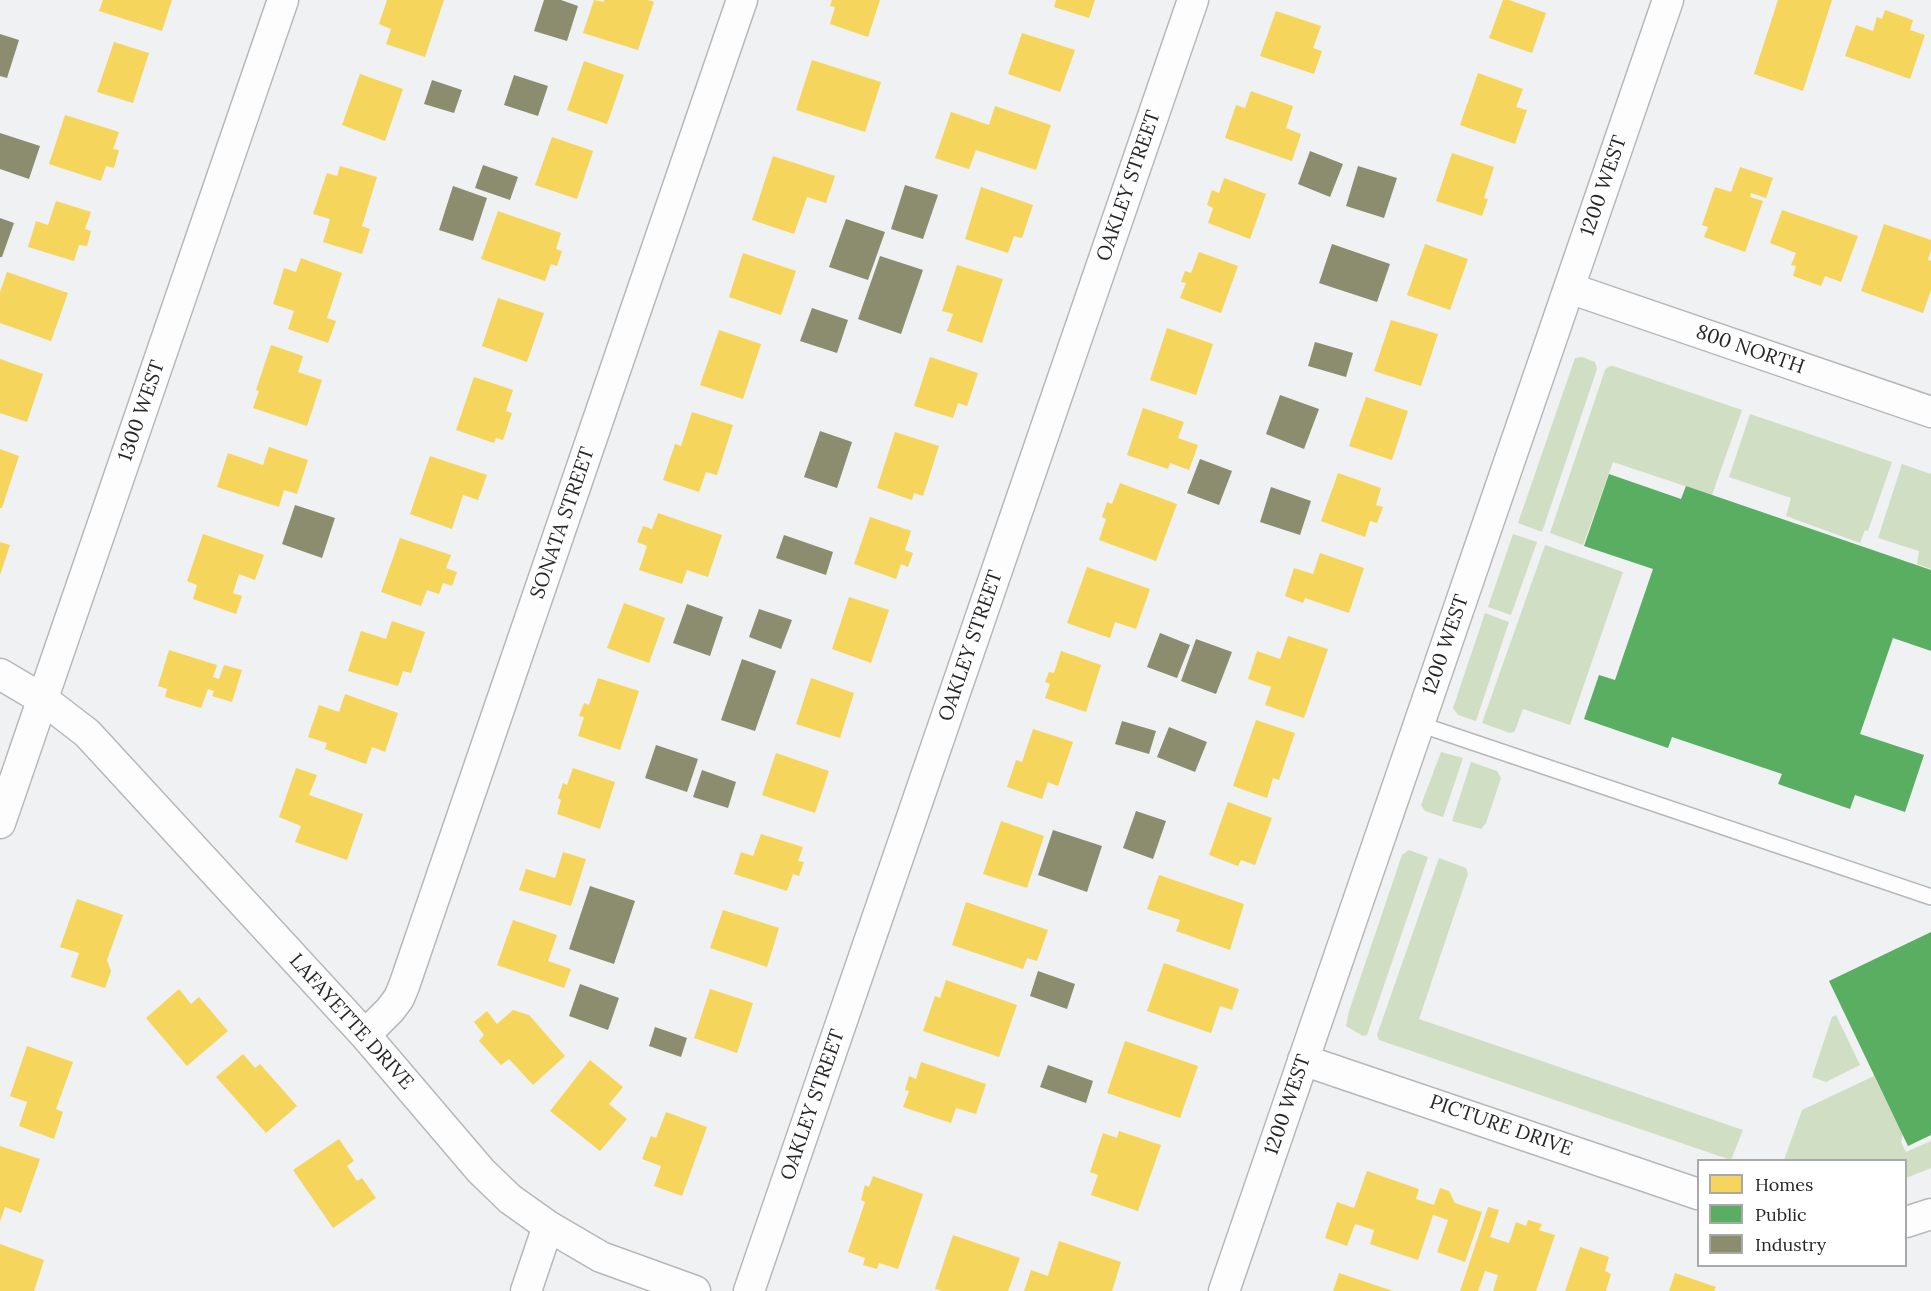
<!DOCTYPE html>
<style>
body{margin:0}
#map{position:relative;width:1931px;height:1291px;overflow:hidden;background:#eff1f3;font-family:Lora,serif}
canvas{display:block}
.legend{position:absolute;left:1697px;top:1159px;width:210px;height:108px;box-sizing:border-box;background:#fff;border:2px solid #a8a9a9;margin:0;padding:8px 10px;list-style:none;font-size:18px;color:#262728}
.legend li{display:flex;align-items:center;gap:12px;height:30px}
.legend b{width:30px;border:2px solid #a8a9a9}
</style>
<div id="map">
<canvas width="1931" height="1291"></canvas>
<ul class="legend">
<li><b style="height:16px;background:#f6d55c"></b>Homes</li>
<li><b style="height:16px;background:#5aae61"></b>Public</li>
<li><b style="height:16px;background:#8c8c6e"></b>Industry</li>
</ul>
</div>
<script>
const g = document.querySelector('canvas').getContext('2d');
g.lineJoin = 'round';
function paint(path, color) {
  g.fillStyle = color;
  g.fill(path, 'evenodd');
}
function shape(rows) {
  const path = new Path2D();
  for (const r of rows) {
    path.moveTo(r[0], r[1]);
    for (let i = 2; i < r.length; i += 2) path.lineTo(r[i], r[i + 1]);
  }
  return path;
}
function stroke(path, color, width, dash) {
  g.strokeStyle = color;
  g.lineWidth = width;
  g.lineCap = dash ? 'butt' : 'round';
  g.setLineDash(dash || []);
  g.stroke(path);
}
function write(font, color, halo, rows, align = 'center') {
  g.font = font + ' Lora,serif';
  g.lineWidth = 6;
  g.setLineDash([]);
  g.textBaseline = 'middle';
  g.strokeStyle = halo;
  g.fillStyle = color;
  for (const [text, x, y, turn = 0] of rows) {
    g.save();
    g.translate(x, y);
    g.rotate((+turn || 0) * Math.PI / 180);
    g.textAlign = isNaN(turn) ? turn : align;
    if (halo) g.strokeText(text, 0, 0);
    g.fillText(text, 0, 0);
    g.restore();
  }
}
const green = shape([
 [1582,357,1595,362,1597,369,1542,532,1518,523,1575,358],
 [1613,366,1742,410,1712,495,1613,462,1583,545,1550,533,1605,370,1608,367],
 [1750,414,1892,462,1868,531,1865,530,1860,543,1786,516,1791,498,1729,477],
 [1902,464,1931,474,1931,569,1917,564,1919,551,1878,538],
 [1513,534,1537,542,1511,615,1488,607],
 [1545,545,1623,572,1570,725,1523,709,1516,728,1514,732,1510,733,1482,723],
 [1485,613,1509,622,1476,721,1458,715,1453,708],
 [1441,752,1463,758,1443,817,1425,811,1421,805],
 [1471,762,1497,771,1501,778,1486,823,1481,829,1452,821],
 [1409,850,1428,857,1367,1035,1363,1036,1346,1026,1349,1011,1402,855],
 [1439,858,1466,868,1468,874,1419,1019,1743,1130,1731,1160,1379,1040,1377,1035],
 [1836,1015,1860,1065,1826,1082,1812,1077,1832,1017],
 [1874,1076,1903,1134,1901,1142,1906,1152,1931,1141,1931,1168,1906,1178,1906,1160,1784,1160,1802,1110]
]);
const homes = shape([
 [103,0,172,0,162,31,99,11],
 [387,0,444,0,425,57,386,44,391,29,379,24],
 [594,0,604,2,604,0,648,0,654,2,638,50,583,33],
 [832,0,880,0,868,37,830,24,835,7,830,6],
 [1056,0,1095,0,1089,18,1054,7],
 [1503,0,1509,0,1546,13,1532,53,1489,38],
 [1778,0,1832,0,1803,91,1754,74],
 [1885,10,1913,20,1910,30,1925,35,1910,79,1845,56,1856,25,1873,31,1877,17,1882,19],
 [1276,11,1321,26,1313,48,1322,51,1314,74,1260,56],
 [1022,33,1075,50,1060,92,1008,74],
 [114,42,149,53,133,103,97,92],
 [812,60,881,82,865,132,796,110],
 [584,61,624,75,607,124,567,110],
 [1478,73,1523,89,1516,107,1527,110,1515,144,1460,125],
 [360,74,403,89,385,141,342,125],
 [1251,91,1293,106,1286,128,1301,134,1292,161,1225,138,1236,105,1245,108],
 [995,106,1051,125,1036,170,976,150,969,169,935,158,951,112,989,125],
 [65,115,119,132,113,149,119,150,114,168,106,166,101,181,49,164],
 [552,137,593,151,577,199,535,185],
 [1452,153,1494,167,1484,198,1488,199,1482,216,1436,201],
 [773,156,835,176,826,203,807,197,794,234,752,220],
 [340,166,377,177,362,226,370,229,362,254,323,242,330,219,313,214,327,173,337,176],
 [1740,167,1773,178,1766,198,1751,193,1750,197,1763,201,1745,252,1704,237,1708,227,1702,225,1715,187,1731,192],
 [1224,178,1266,194,1250,239,1208,223,1213,208,1207,205,1212,190,1219,193],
 [981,187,1033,205,1022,238,1014,236,1008,253,965,239],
 [56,201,91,212,85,229,91,231,87,246,79,245,74,261,28,247,36,221,48,225],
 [1782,210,1858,236,1841,282,1825,276,1821,286,1793,276,1796,266,1791,265,1796,253,1770,243],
 [498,211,561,233,556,249,562,251,557,266,551,264,545,281,481,259],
 [1884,224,1931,240,1931,250,1928,260,1931,261,1931,290,1923,313,1861,291],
 [1425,244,1468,259,1450,310,1407,295],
 [1199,252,1238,266,1221,313,1180,298,1186,283,1181,282,1185,271,1191,273],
 [743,253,796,271,781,315,729,297],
 [301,258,342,273,327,318,336,321,328,343,288,329,294,311,273,304,284,268,296,272],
 [957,265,1003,279,982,343,947,331,953,314,942,311],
 [7,272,68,293,51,341,0,323,0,292],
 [498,298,544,313,527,362,482,346],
 [1391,320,1438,334,1421,386,1374,371],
 [1167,328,1213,344,1196,395,1150,380],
 [719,330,761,344,743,399,700,385],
 [271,345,303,356,298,372,322,380,307,426,253,408,259,391,256,390],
 [930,357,978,373,967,406,958,403,953,418,914,406],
 [0,359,43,374,27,422,0,413],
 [474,377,513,390,506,411,512,413,503,440,496,438,494,443,456,430],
 [1366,397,1408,411,1392,460,1349,446],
 [1143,408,1184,422,1178,438,1198,445,1189,470,1170,463,1168,469,1127,455],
 [692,412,733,425,717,475,706,472,699,492,663,480,675,444,681,446],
 [895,432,939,446,923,496,914,493,912,500,877,488],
 [269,447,308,460,297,494,284,490,279,507,217,487,228,453,263,465],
 [0,449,19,456,2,508,0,508],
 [430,456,487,475,478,500,463,495,452,529,410,514],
 [1338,473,1381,488,1376,505,1383,507,1377,523,1370,521,1365,537,1321,521],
 [1120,483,1177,504,1156,561,1099,540,1106,519,1102,517,1107,502,1112,504],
 [658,513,722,535,708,577,687,570,682,584,639,570,647,546,637,542,643,526,652,529],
 [870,517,911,531,905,550,913,553,908,567,901,564,896,579,854,564],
 [203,534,264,555,255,580,239,574,233,593,242,596,236,614,193,599,197,585,187,581],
 [400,538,451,555,446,568,457,572,452,586,443,583,439,594,427,590,421,606,381,592],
 [0,542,10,545,0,575],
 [1320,553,1364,568,1349,613,1305,598,1303,603,1285,596,1294,568,1313,574],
 [1087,567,1150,589,1136,629,1115,622,1110,638,1067,623],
 [849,597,889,610,871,663,832,649],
 [624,603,665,618,649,663,607,648],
 [392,621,425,632,411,673,403,671,398,686,348,671,361,631,386,639],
 [1288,636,1328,649,1304,718,1265,705,1271,687,1248,679,1257,651,1280,659],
 [169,650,217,665,213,677,219,679,224,665,242,670,232,702,212,696,214,691,208,689,201,708,165,697,167,689,158,686],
 [1061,651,1101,665,1086,712,1045,698,1050,684,1045,682,1049,672,1054,673],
 [598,678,639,691,620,750,578,736,584,717,579,716,584,703,589,705],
 [811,678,854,693,840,738,796,724],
 [345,694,398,713,385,752,372,747,366,764,325,749,327,743,308,737,319,705,339,712],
 [1256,720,1295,733,1279,780,1273,778,1267,798,1233,786],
 [1033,729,1073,742,1058,786,1048,782,1042,799,1007,787,1016,760,1022,762],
 [776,753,829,771,815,813,762,795],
 [296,768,317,775,309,795,363,814,347,860,295,842,301,826,279,817],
 [573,768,615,782,600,829,557,814,561,800,558,798,563,783,567,785],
 [1228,802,1272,818,1255,865,1241,860,1238,866,1209,855],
 [1001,821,1044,836,1027,888,983,874],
 [761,834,803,847,798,861,804,862,799,876,793,874,787,891,734,874,741,852,753,856],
 [563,852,586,859,571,906,519,890,526,869,555,878],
 [1159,875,1244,904,1230,950,1176,931,1180,920,1147,909],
 [77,899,123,915,107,960,111,971,105,988,71,977,79,953,60,947],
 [966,902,1048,930,1037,961,1027,958,1023,969,952,945],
 [723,910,779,928,767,967,710,948],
 [513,920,557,935,548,961,571,969,564,988,497,965],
 [1164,963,1239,989,1232,1010,1220,1006,1211,1033,1147,1011],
 [946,980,1017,1005,999,1057,923,1031,935,996,940,998],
 [179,989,191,1004,199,997,228,1031,187,1066,146,1018],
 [710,989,753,1003,737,1053,694,1038],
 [513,1010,529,1015,565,1056,533,1085,509,1059,501,1065,479,1041,484,1035,474,1022,487,1011,497,1024],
 [1125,1041,1198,1066,1180,1118,1107,1093],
 [27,1046,73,1062,56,1109,63,1112,54,1139,19,1126,27,1102,10,1096],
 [243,1054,255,1068,260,1064,297,1106,266,1133,216,1077],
 [590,1060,623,1087,609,1104,627,1119,600,1151,550,1111],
 [921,1062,986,1084,976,1114,956,1108,951,1123,903,1107,909,1091,905,1090,909,1076,916,1079],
 [666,1112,707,1127,682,1196,654,1186,661,1166,642,1159,651,1136,656,1138],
 [1119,1131,1161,1145,1138,1211,1091,1195,1098,1175,1090,1172,1103,1133,1117,1138],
 [339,1139,354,1161,347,1166,357,1181,362,1178,376,1198,333,1228,293,1170],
 [0,1146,40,1159,21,1213,5,1207,0,1222],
 [1367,1171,1419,1189,1416,1199,1434,1205,1440,1188,1449,1191,1455,1203,1482,1212,1465,1262,1437,1252,1448,1220,1433,1215,1418,1260,1370,1244,1374,1230,1355,1224,1347,1246,1325,1238,1337,1202,1354,1208],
 [873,1176,923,1194,898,1269,879,1263,877,1269,863,1265,865,1258,848,1252,865,1202,861,1200,865,1185,869,1187],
 [1488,1207,1499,1210,1490,1237,1509,1243,1516,1222,1526,1226,1528,1220,1542,1224,1539,1230,1555,1235,1536,1291,1493,1291,1498,1275,1485,1271,1478,1291,1460,1291],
 [953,1235,1020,1258,1008,1291,942,1291,935,1289],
 [1059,1241,1121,1262,1112,1291,1024,1291,1031,1270,1048,1276],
 [0,1244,44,1260,34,1291,0,1291],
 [1580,1247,1609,1257,1605,1271,1611,1274,1606,1291,1565,1291],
 [1339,1273,1393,1291,1333,1291],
 [1675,1273,1716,1287,1714,1291,1669,1291]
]);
const public = shape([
 [1609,474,1681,499,1686,486,1931,570,1931,651,1893,638,1860,734,1924,755,1905,812,1855,795,1850,809,1778,784,1782,774,1672,737,1668,748,1584,719,1599,675,1615,680,1653,569,1584,546],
 [1931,932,1931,1135,1908,1146,1829,981]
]);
const industry = shape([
 [544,0,561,0,578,6,567,41,534,31],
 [0,34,19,40,7,78,0,76],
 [514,75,548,86,538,116,504,105],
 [432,80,462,90,454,113,424,104],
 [0,133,40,146,29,179,0,169],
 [1310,151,1343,164,1330,197,1298,184],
 [483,165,518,177,510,200,475,188],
 [1358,166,1397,178,1384,218,1346,206],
 [905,185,938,195,923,239,891,229],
 [453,186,487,198,473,241,439,230],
 [0,218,14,223,2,257,0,257],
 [846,219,885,232,868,280,829,267],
 [1332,244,1390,264,1377,302,1319,283],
 [880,256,923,270,901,334,858,319],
 [812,308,848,320,837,353,800,341],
 [1315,342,1353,353,1346,377,1308,366],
 [1280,395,1319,409,1304,449,1266,434],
 [820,431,852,442,837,488,804,477],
 [1200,459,1232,471,1219,505,1187,493],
 [1271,487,1311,501,1300,535,1260,522],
 [295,505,335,518,322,558,282,544],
 [784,535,833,552,826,575,776,558],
 [687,604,723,617,710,656,673,643],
 [759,609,792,620,781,649,749,637],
 [1160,633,1190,645,1177,678,1147,667],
 [1196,639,1232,652,1216,694,1181,681],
 [742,659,776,671,755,731,721,720],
 [1122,721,1156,731,1149,754,1115,744],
 [1169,727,1207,742,1195,772,1157,757],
 [656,745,698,759,687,792,645,778],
 [702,770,736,782,728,808,693,797],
 [1136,811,1166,821,1153,859,1123,848],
 [1053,830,1102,846,1087,892,1038,875],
 [590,886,635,901,614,964,569,949],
 [1038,971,1075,984,1067,1009,1030,996],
 [580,984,619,998,608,1030,569,1016],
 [655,1027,687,1038,681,1057,649,1046],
 [1048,1065,1093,1081,1086,1103,1040,1087]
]);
const service = shape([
 [1419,724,1931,897]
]);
const minor = shape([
 [1569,288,1931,412],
 [0,674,44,700,87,733,365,1035,481,1171,510,1199,548,1226,601,1257,695,1291],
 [0,823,283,0],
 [365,1035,390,1010,399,998,404,986,742,0],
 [1303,1060,1698,1194],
 [1906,1222,1931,1214],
 [526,1291,548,1226],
 [749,1291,1193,0],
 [1224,1291,1668,0]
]);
const streetNames = [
 ["OAKLEY STREET",1129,186,-71],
 ["1200 WEST",1604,186,-71],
 ["800 NORTH",1750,350,19],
 ["1300 WEST",142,411,-71],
 ["SONATA STREET",563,523,-71],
 ["1200 WEST",1446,645,-71],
 ["OAKLEY STREET",971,646,-71],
 ["LAFAYETTE DRIVE",351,1022,48],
 ["OAKLEY STREET",813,1105,-71],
 ["1200 WEST",1288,1105,-71],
 ["PICTURE DRIVE",1501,1126,19]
];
paint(green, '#d0dec3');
paint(homes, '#f6d55c');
paint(public, '#5aae61');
paint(industry, '#8c8c6e');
stroke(service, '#b6b7b9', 18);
stroke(minor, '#b6b7b9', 33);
stroke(service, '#fdfdfd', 15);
stroke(minor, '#fdfdfd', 30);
write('20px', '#262728', '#fff', streetNames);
</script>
